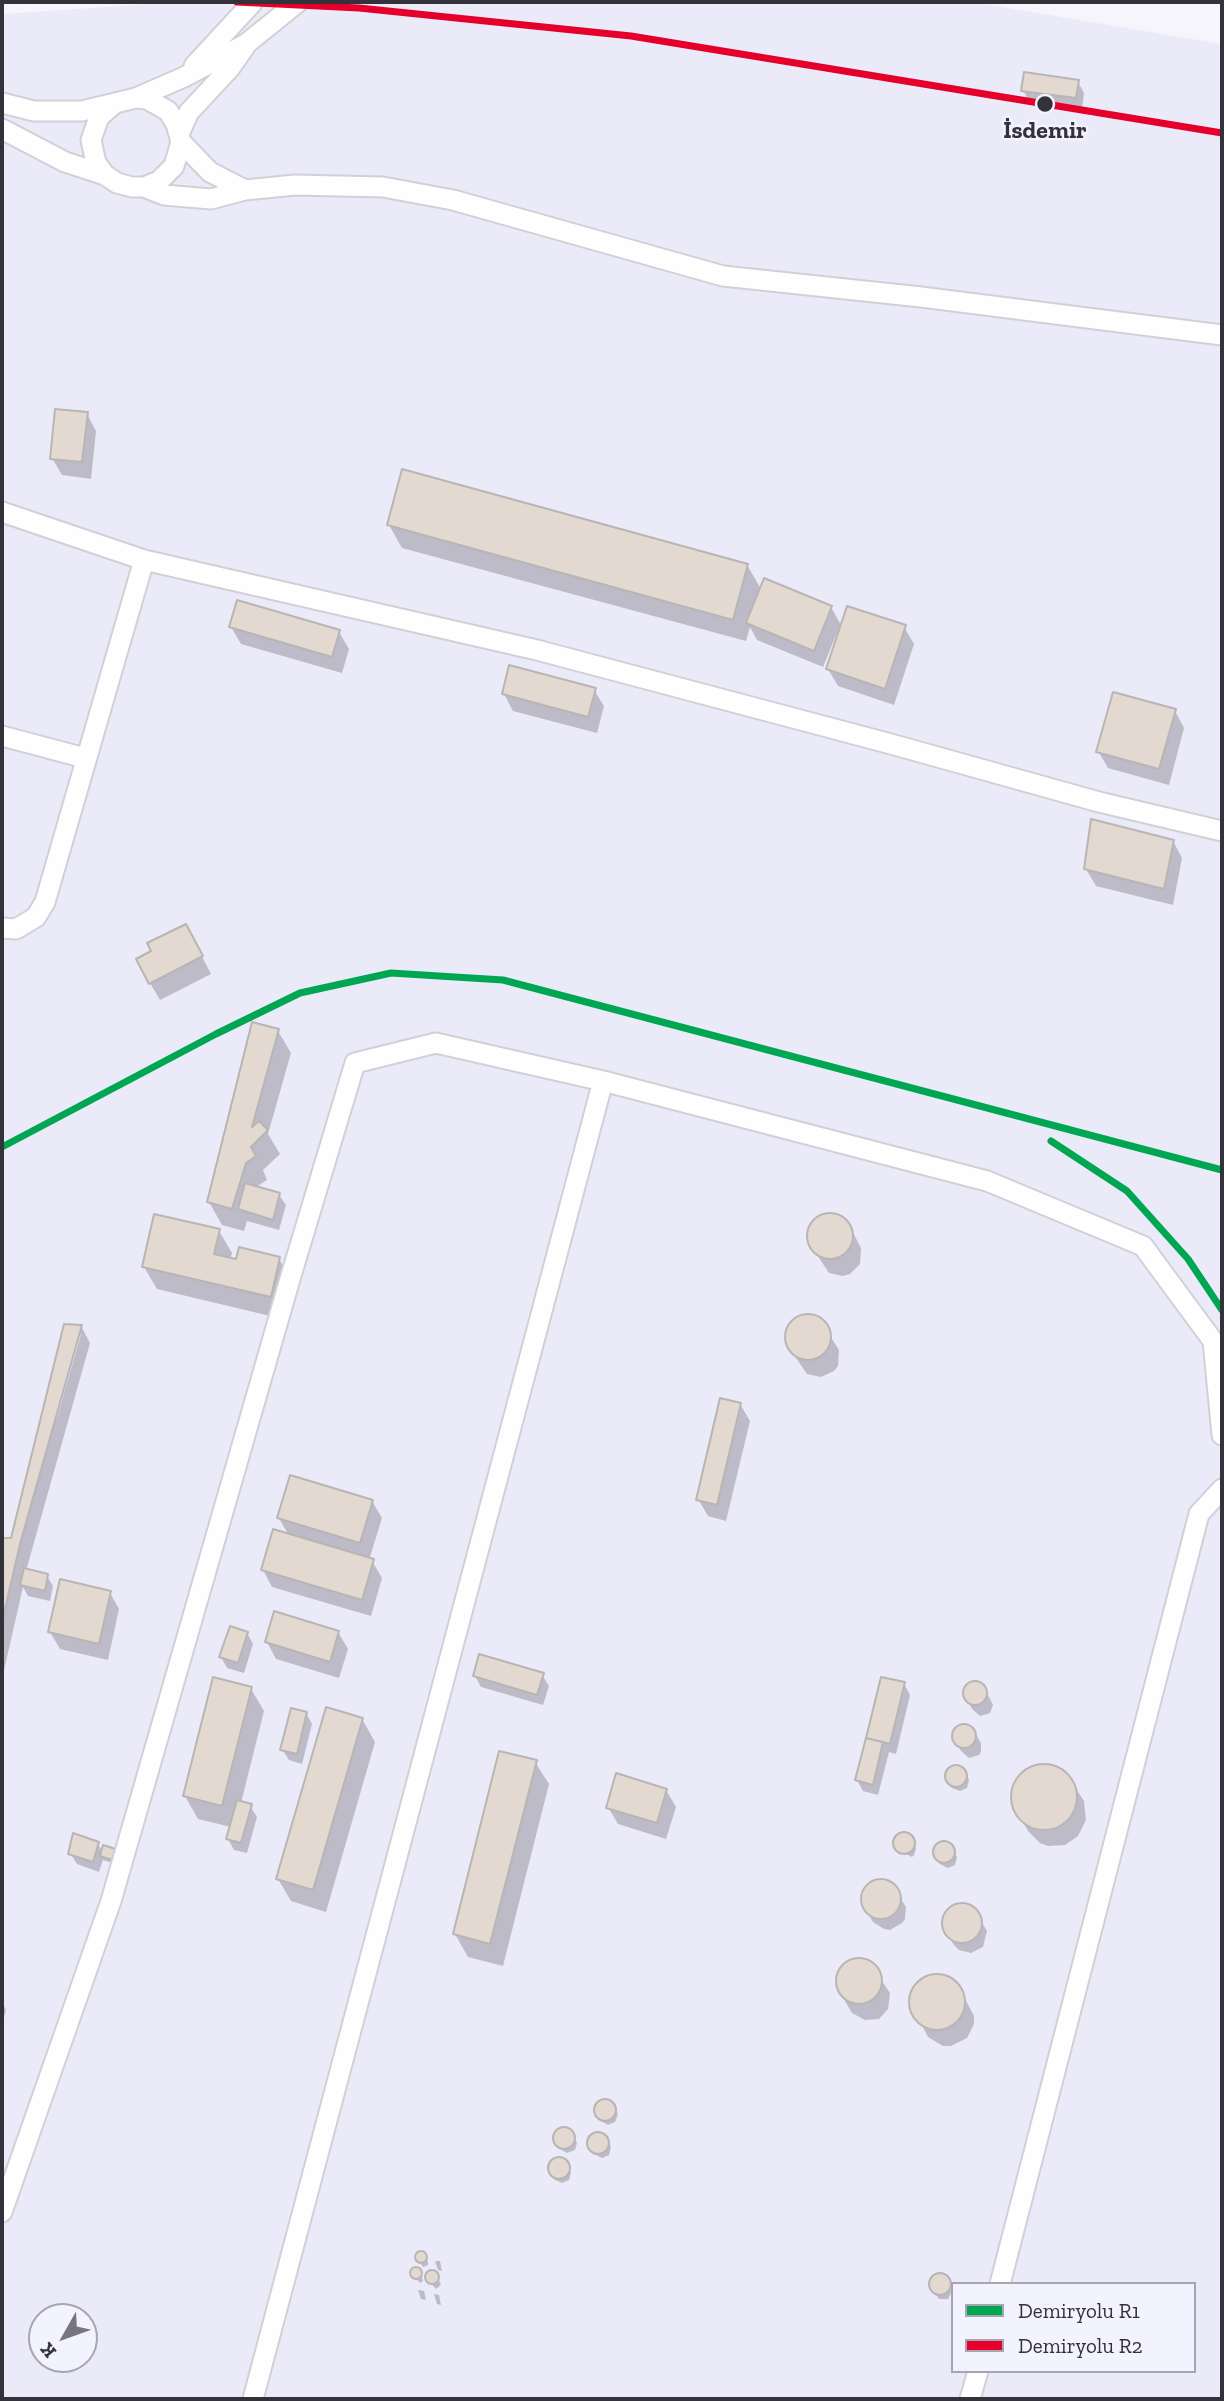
<!DOCTYPE html>
<meta charset="utf-8">
<style>
body{margin:0}
#map{position:relative;width:1224px;height:2401px;overflow:hidden;background:#f6f5fc;font-family:"Zilla Slab",serif}
canvas{display:block}
.frame{position:absolute;inset:0;border:4px solid #33323a;pointer-events:none}
.legend{position:absolute;left:951px;top:2282px;width:245px;height:91px;box-sizing:border-box;background:#f3f2ff;border:2px solid #a6a5b0;margin:0;padding:9px 12px;list-style:none;font-size:21px;color:#33323a}
.legend li{display:flex;align-items:center;gap:14px;height:35px}
.legend b{width:35px;border:2px solid #a6a5b0}
.north{position:absolute;left:28px;top:2303px;width:70px;height:70px;box-sizing:border-box;background:#f3f2ff;border:2px solid #a6a5b0;border-radius:50%;rotate:230deg;font-size:19px;font-weight:700;line-height:28px;text-align:center;color:#33323a}
.north::after{content:'';display:block;margin:auto;width:24px;height:32px;background:#77767e;clip-path:polygon(50% 0,100% 100%,50% 72%,0 100%)}
</style>
<div id="map">
<canvas width="1224" height="2401"></canvas>
<div class="frame"></div>
<ul class="legend">
<li><b style="height:9px;background:#00a651"></b>Demiryolu R1</li>
<li><b style="height:9px;background:#e4002b"></b>Demiryolu R2</li>
</ul>
<div class="north">K</div>
</div>
<script>
const g = document.querySelector('canvas').getContext('2d');
g.lineJoin = 'round';
function paint(path, color) {
  g.fillStyle = color;
  g.fill(path, 'evenodd');
}
function shape(rows) {
  const path = new Path2D();
  for (const r of rows) {
    if (r.length === 3) {
      path.moveTo(r[0] + r[2], r[1]);
      path.arc(r[0], r[1], r[2], 0, 2 * Math.PI);
      continue;
    }
    path.moveTo(r[0], r[1]);
    for (let i = 2; i < r.length; i += 2) path.lineTo(r[i], r[i + 1]);
  }
  return path;
}
function stroke(path, color, width, dash) {
  g.strokeStyle = color;
  g.lineWidth = width;
  g.lineCap = dash ? 'butt' : 'round';
  g.setLineDash(dash || []);
  g.stroke(path);
}
function write(font, color, halo, rows, align = 'center') {
  g.font = font + ' "Zilla Slab",serif';
  g.lineWidth = 5;
  g.setLineDash([]);
  g.textBaseline = 'middle';
  g.strokeStyle = halo;
  g.fillStyle = color;
  for (const [text, x, y, turn = 0] of rows) {
    g.save();
    g.translate(x, y);
    g.rotate((+turn || 0) * Math.PI / 180);
    g.textAlign = isNaN(turn) ? turn : align;
    if (halo) g.strokeText(text, 0, 0);
    g.fillText(text, 0, 0);
    g.restore();
  }
}
const built = shape([
 [180,2,972,2,1222,44,1222,2399,2,2399,2,14],
 [953,2284,1194,2284,1194,2371,953,2371],
 [42,2317,84,2317,84,2359,42,2359]
]);
const shadow = shape([
 [1078,82,1084,93,1082,109,1029,101,1023,90],
 [87,414,96,431,91,479,62,475,52,458],
 [389,525,747,565,761,589,831,607,842,627,904,627,914,644,894,705,838,686,828,669,840,634,837,633,823,667,757,640,750,627,746,641,402,548],
 [231,627,339,632,349,649,342,673,241,644],
 [594,690,604,706,597,733,513,711,504,694],
 [1175,711,1184,728,1169,785,1108,768,1098,751],
 [1173,841,1182,858,1173,905,1096,886,1086,869],
 [195,943,211,974,160,1000,150,983,154,952],
 [278,1031,291,1053,268,1134,280,1154,263,1170,267,1180,256,1187,279,1195,286,1205,279,1230,247,1221,244,1231,222,1225,209,1202],
 [834,1214,848,1223,861,1248,860,1264,850,1274,843,1276,829,1273,810,1244,809,1229,819,1217],
 [219,1231,232,1253,230,1260,279,1259,292,1281,283,1319,157,1289,144,1267],
 [812,1316,819,1319,839,1350,838,1366,834,1371,821,1377,807,1374,788,1346,787,1330,797,1319],
 [66,1325,81,1326,90,1343,26,1571,47,1576,53,1586,50,1601,28,1596,23,1587,2,1679,2,1540,12,1540],
 [78,1333,81,1334,57,1418,54,1417],
 [740,1404,750,1421,726,1521,708,1516,698,1499],
 [372,1501,382,1518,369,1560,372,1561,382,1578,371,1616,272,1587,263,1570,289,1536,279,1518],
 [110,1593,119,1609,108,1660,60,1649,50,1632],
 [338,1632,348,1649,339,1678,276,1659,267,1642],
 [247,1633,253,1644,244,1673,227,1668,221,1657],
 [542,1675,549,1686,543,1705,481,1687,475,1676],
 [973,1683,982,1685,989,1697,993,1705,990,1713,980,1716,972,1709,966,1697,966,1688],
 [904,1684,910,1695,896,1754,889,1752,878,1795,863,1791,857,1780],
 [251,1689,264,1711,241,1803,250,1806,257,1817,247,1853,234,1850,228,1839,231,1827,198,1819,185,1796],
 [306,1713,312,1724,302,1764,289,1760,282,1749],
 [362,1719,375,1742,326,1912,291,1901,278,1879],
 [962,1725,974,1731,981,1743,981,1752,979,1755,969,1758,961,1751,955,1739,955,1731],
 [535,1762,549,1784,503,1966,468,1957,455,1934],
 [1053,1766,1061,1770,1073,1784,1084,1801,1086,1820,1078,1836,1065,1845,1048,1846,1040,1843,1028,1831,1014,1805,1014,1786,1026,1771,1034,1767],
 [954,1767,962,1768,969,1780,967,1788,960,1791,952,1788,949,1782,947,1773],
 [666,1790,676,1807,666,1839,618,1824,608,1807],
 [901,1834,909,1835,916,1848,914,1855,912,1857,896,1849,895,1845,897,1836],
 [942,1843,949,1844,957,1857,955,1865,948,1868,940,1864,937,1859,935,1849],
 [98,1844,103,1853,124,1867,103,1860,99,1872,77,1864,70,1853],
 [881,1881,892,1885,906,1907,905,1919,902,1923,890,1930,884,1929,873,1922,866,1910,863,1897,869,1885],
 [962,1905,973,1908,987,1931,983,1947,971,1953,959,1950,954,1945,947,1934,944,1921,950,1909],
 [855,1959,870,1963,890,1993,888,2009,879,2019,865,2020,852,2013,838,1989,838,1974,848,1962],
 [943,1976,957,1984,974,2016,974,2024,967,2038,951,2046,943,2046,928,2037,911,2004,915,1988,920,1982,927,1977],
 [2,2002,6,2010,2,2024],
 [602,2101,610,2102,618,2114,615,2122,608,2125,601,2121,598,2116,596,2107],
 [562,2129,569,2130,577,2143,575,2150,567,2153,560,2149,557,2144,555,2135],
 [596,2133,603,2135,611,2147,609,2155,602,2158,594,2154,591,2149,589,2139],
 [556,2159,564,2160,571,2173,569,2180,562,2183,555,2180,549,2170,552,2161],
 [423,2254,428,2262,428,2265,423,2267,417,2258],
 [435,2261,440,2261,442,2271,438,2270],
 [415,2269,421,2275,423,2281,420,2283,414,2276,413,2271],
 [433,2271,436,2273,441,2285,436,2289,427,2279,430,2272],
 [938,2275,945,2277,953,2289,948,2299,939,2299,930,2286,931,2282],
 [418,2290,424,2291,426,2300,421,2299],
 [434,2294,439,2295,441,2305,437,2304]
]);
const building = shape([
 [1024,72,1079,80,1076,98,1021,91,1024,72],
 [55,409,88,412,82,462,50,459,55,409],
 [402,469,748,564,733,620,387,525,402,469],
 [764,578,832,606,814,651,746,623,764,578],
 [237,600,340,630,332,657,229,627,237,600],
 [847,606,906,625,885,689,826,669,847,606],
 [509,665,596,688,588,717,502,694,509,665],
 [1113,692,1176,709,1159,769,1096,752,1113,692],
 [1091,819,1174,840,1164,889,1084,869,1091,819],
 [186,924,203,956,149,984,136,959,151,951,147,943,186,924],
 [252,1022,279,1029,252,1127,259,1121,268,1130,251,1147,256,1156,246,1163,232,1209,207,1202,252,1022],
 [245,1183,280,1193,273,1220,238,1209,245,1183],
 [830,1236,23],
 [154,1214,220,1229,214,1254,236,1259,239,1247,280,1257,271,1297,142,1267,154,1214],
 [808,1337,23],
 [64,1324,82,1325,20,1544,2,1622,2,1538,11,1538,64,1324],
 [720,1398,741,1403,717,1505,696,1500,720,1398],
 [290,1475,373,1500,360,1543,277,1518,290,1475],
 [273,1529,374,1559,362,1600,261,1570,273,1529],
 [24,1568,48,1574,45,1591,20,1585,24,1568],
 [60,1579,111,1591,99,1644,48,1632,60,1579],
 [274,1611,339,1631,330,1662,265,1642,274,1611],
 [230,1626,248,1632,238,1663,219,1657,230,1626],
 [479,1654,544,1673,537,1695,473,1676,479,1654],
 [213,1677,252,1687,222,1806,183,1796,213,1677],
 [881,1677,905,1682,890,1744,866,1738,881,1677],
 [975,1693,12],
 [326,1707,363,1718,313,1890,276,1879,326,1707],
 [291,1708,307,1712,297,1754,280,1750,291,1708],
 [964,1736,12],
 [866,1738,883,1742,873,1785,855,1780,866,1738],
 [499,1751,537,1760,490,1944,453,1934,499,1751],
 [1044,1797,33],
 [956,1776,11],
 [616,1773,667,1789,657,1823,606,1808,616,1773],
 [237,1800,252,1804,241,1843,226,1839,237,1800],
 [904,1843,11],
 [73,1833,99,1842,93,1862,68,1854,73,1833],
 [944,1852,11],
 [103,1845,125,1852,122,1863,100,1856,103,1845],
 [881,1899,20],
 [962,1923,20],
 [859,1981,23],
 [937,2002,28],
 [605,2110,11],
 [564,2138,11],
 [598,2143,11],
 [559,2168,11],
 [421,2257,6],
 [416,2273,6],
 [432,2277,7],
 [940,2284,11]
]);
const minor = shape([
 [194,66,253,2],
 [136,98,184,77,246,44,298,2],
 [2,103,34,111,82,111,111,104],
 [2,129,65,162,105,175],
 [179,134,189,112,230,68,246,45],
 [181,142,210,172,245,190],
 [144,187,159,181,174,166,181,142,176,124,168,111,147,99,136,98,115,103,99,117,91,140,96,163,105,175,117,183,132,187,144,187,164,195,211,199,245,190,295,185,383,187,453,200,723,276,921,297,1222,335],
 [2,512,144,560,537,650,891,744,1099,802,1222,831],
 [2,736,85,758],
 [2,928,16,929,36,917,45,902,144,560],
 [2,2212,111,1901,290,1279,355,1063,436,1043,603,1081,987,1181,1143,1246,1213,1341,1222,1435],
 [1000,2284,1199,1514,1222,1489],
 [253,2399,603,1081],
 [970,2399,978,2371]
]);
const rail1 = shape([
 [1051,1141,1127,1191,1188,1259,1222,1310],
 [2,1147,216,1034,300,993,391,973,503,980,1222,1170]
]);
const rail2 = shape([
 [237,2,359,8,631,36,1222,133]
]);
const markers = [
 [1045,104,9,"#33323a"]
];
const stopNames = [
 ["İsdemir",1045,131]
];
paint(built, '#ebeaf9');
paint(shadow, '#0003');
paint(building, '#e4d9d1');
stroke(building, '#b8b5b5', 2);
stroke(minor, '#d1d0d7', 23);
stroke(minor, '#fefeff', 19);
stroke(rail1, '#00a651', 7);
stroke(rail2, '#e4002b', 7);
for (const [x, y, r, color] of markers) {
  const dot = new Path2D();
  dot.arc(x, y, r, 0, 2 * Math.PI);
  g.fillStyle = color;
  g.fill(dot);
  stroke(dot, '#f3f2ff', 2.5);
}
write('bold 24px', '#33323a', '#f3f2ff', stopNames);
</script>
